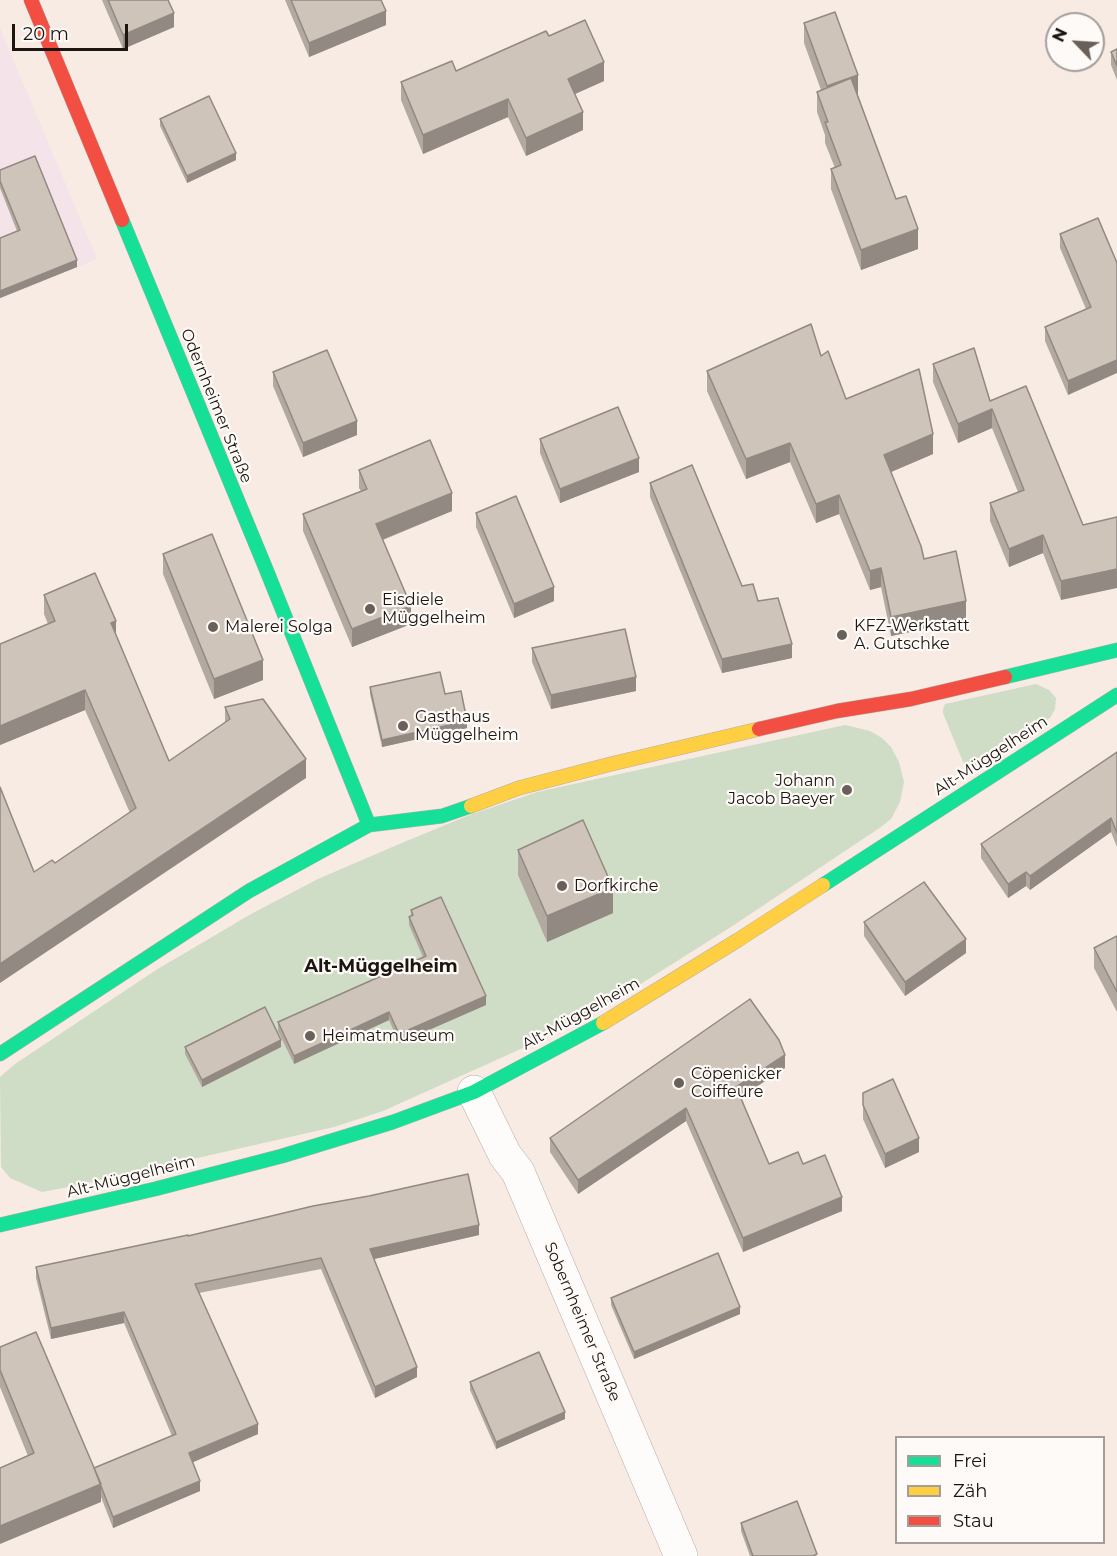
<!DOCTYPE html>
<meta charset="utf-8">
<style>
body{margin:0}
#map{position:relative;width:1117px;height:1556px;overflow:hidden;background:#f7ebe4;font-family:Montserrat,sans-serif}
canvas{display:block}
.legend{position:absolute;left:895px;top:1436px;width:210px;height:108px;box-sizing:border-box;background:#fefaf7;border:2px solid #a49e9b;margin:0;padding:8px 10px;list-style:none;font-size:18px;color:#1c1510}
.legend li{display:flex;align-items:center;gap:12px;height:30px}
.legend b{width:30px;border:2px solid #a49e9b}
.north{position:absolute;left:1045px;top:12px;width:60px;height:60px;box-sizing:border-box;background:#fefaf7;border:2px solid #a49e9b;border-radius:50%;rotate:295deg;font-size:16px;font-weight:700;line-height:24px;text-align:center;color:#1c1510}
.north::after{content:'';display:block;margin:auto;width:21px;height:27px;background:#69605a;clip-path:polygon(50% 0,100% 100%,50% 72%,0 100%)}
.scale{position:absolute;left:12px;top:24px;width:116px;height:27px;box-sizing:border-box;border:3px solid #1c1510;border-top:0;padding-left:8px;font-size:18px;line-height:21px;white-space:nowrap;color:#1c1510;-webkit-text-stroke:4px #fefaf7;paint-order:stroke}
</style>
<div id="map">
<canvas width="1117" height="1556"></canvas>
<ul class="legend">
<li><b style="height:8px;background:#16e098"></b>Frei</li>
<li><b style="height:8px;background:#ffcf43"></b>Zäh</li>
<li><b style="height:8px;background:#f24e42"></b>Stau</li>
</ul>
<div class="north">N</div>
<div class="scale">20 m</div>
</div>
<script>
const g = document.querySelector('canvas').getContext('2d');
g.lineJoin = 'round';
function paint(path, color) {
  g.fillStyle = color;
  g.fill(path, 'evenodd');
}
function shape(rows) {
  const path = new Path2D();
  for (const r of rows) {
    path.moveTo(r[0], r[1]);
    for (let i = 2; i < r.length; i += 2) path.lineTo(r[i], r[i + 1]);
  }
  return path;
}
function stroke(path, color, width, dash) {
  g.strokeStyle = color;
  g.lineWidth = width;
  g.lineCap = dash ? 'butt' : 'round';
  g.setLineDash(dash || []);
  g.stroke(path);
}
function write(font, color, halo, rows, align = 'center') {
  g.font = font + ' Montserrat,sans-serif';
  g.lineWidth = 4.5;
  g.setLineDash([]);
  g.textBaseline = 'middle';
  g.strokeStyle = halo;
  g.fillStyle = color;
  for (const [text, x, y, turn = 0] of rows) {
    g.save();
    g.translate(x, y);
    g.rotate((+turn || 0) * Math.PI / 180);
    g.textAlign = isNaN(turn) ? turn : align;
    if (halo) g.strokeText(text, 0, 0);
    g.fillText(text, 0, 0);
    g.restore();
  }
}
const commercial = shape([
 [0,28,97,259,0,299]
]);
const green = shape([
 [1036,684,1049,690,1056,698,1055,709,1050,718,974,766,966,765,963,762,943,713,943,710,945,704],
 [845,725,870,731,882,738,891,747,899,762,904,782,900,802,891,819,881,827,734,925,639,985,543,1039,383,1111,334,1127,74,1186,42,1192,10,1178,1,1167,0,1077,15,1064,156,970,251,914,318,879,397,845,467,816,537,792]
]);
const street = shape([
 [474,1092,505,1155,518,1172,681,1556]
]);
const fast = shape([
 [122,220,266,569,369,825],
 [1005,677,1117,650],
 [823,885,1117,695],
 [0,1054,249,891,369,825,442,816,471,806],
 [0,1225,155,1189,282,1156,393,1122,474,1092,603,1023]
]);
const slow = shape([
 [471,806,519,788,611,764,759,729],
 [603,1023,738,940,823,885]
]);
const jam = shape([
 [31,0,122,220],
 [759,729,837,711,911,699,1005,677]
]);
const wall = shape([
 [102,0,168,0,174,27,123,49],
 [285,0,381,0,386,25,309,57],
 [804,23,858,95,896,199,918,249,861,270,831,189,831,169,835,168,825,143,825,135,817,112,817,92,821,90,804,43],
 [549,36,604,81,575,94,583,130,526,156,508,117,423,154,401,100,401,82,456,71],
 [1117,49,1117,80,1111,65,1111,52],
 [160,119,236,160,187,183,160,126],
 [0,170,77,267,0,298,0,238,17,231,0,188],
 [1060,234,1117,263,1068,395,1045,341,1045,327,1086,309,1060,248],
 [821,356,846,399,933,454,891,472,924,559,966,620,891,636,881,587,870,590,839,514,816,523,790,462,746,479,707,391,707,371],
 [933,364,990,401,1083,525,1061,600,1043,553,1009,567,990,521,990,503,1018,492,992,428,958,443,933,382],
 [273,372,357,435,303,457,273,386],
 [540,439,639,472,560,503,540,453],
 [359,470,452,511,383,540,411,624,352,647,303,531,303,514,361,491,359,488],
 [650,483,742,586,758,601,792,658,722,673,650,497],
 [476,513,554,601,514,618,476,527],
 [163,554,263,680,214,699,163,574],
 [44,595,116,636,169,761,225,722,225,707,306,778,34,872,55,863,130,813,85,710,0,745,0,644,48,624,44,614],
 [532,648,636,691,551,709,532,662],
 [370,687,445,694,467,728,382,747,370,694],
 [1117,752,1117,847,1111,832,1030,890,1026,886,1008,898,981,858,981,844],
 [518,850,613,913,547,942,518,875],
 [411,910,486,1005,399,1043,389,1020,294,1064,278,1031,278,1022,423,957,409,925,409,917,411,916],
 [864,922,966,953,905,996,864,936],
 [1117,936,1117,1012,1094,968,1094,948],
 [185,1047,281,1047,202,1087,185,1054],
 [785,1068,741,1097,769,1164,803,1164,842,1211,743,1252,686,1121,578,1194,550,1152,550,1138],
 [863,1093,919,1152,885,1168,863,1119],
 [479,1235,374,1259,417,1377,375,1398,321,1269,199,1293,258,1434,192,1462,200,1491,113,1528,101,1497,101,1502,28,1456,0,1387,0,1347,94,1468,172,1436,124,1323,51,1339,36,1278,36,1267,188,1236],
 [611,1298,740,1314,634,1359,611,1305],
 [470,1382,565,1419,496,1449,470,1390],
 [741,1523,817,1556,750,1556,741,1531]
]);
const shadedWall = shape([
 [386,11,386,25,309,57,309,43],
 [174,13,174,27,123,49,123,35],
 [604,62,604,81,568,97,568,79],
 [858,75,858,95,827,106,827,86],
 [508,99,508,117,423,154,423,135],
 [583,112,583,130,526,156,526,138],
 [236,153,236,160,187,183,187,176],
 [918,229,918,249,861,270,861,250],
 [77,260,77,267,0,298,0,291],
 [1117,360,1117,373,1068,395,1068,381],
 [992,409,992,428,958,443,958,424],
 [357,421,357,435,303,457,303,443],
 [933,434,933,454,884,475,884,455],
 [790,443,790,462,746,479,746,459],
 [639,458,639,472,560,503,560,489],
 [452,493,452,511,376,542,376,524],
 [839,495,839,514,816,523,816,504],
 [1043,535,1043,553,1009,567,1009,549],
 [881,568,881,587,870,590,870,571],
 [1117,569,1117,588,1061,600,1061,581],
 [554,587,554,601,514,618,514,604],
 [966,601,966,620,891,636,891,617],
 [411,606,411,624,352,647,352,629],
 [116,621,116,640,111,623],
 [792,644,792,658,722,673,722,659],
 [263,660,263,680,214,699,214,679],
 [636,677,636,691,551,709,551,695],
 [85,690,85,710,0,745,0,726],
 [467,721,467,728,382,747,382,740],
 [306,759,306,778,0,983,0,964],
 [1111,818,1111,832,1030,890,1030,876],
 [1026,872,1026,886,1008,898,1008,884],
 [613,888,613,913,547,942,547,916],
 [966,939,966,953,905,996,905,982],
 [486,996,486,1005,399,1043,399,1034],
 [389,1012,389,1020,294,1064,294,1056],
 [281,1040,281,1047,202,1087,202,1080],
 [785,1055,785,1068,736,1100,736,1087],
 [686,1108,686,1121,578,1194,578,1180],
 [919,1138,919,1152,885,1168,885,1154],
 [842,1197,842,1211,743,1252,743,1238],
 [479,1225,479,1235,370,1260,370,1249],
 [740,1307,740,1314,634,1359,634,1352],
 [124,1312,124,1323,51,1339,51,1328],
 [417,1367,417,1377,375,1398,375,1387],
 [565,1412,565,1419,496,1449,496,1442],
 [258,1424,258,1434,189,1464,189,1453],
 [200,1481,200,1491,113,1528,113,1517],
 [101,1484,101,1502,0,1544,0,1526]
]);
const building = shape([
 [108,0,168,0,174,13,123,35,108,0],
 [291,0,381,0,386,11,309,43,291,0],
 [835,12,858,75,827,86,804,23,835,12],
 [585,20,604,62,568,79,583,112,526,138,508,99,423,135,401,82,452,61,456,71,546,31,549,36,585,20],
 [1117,49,1117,66,1111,52,1117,49],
 [851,78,896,199,906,196,918,229,861,250,831,169,841,165,825,122,828,122,817,92,851,78],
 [209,96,236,153,187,176,160,119,209,96],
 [35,156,77,260,0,291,0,238,20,230,0,181,0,170,35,156],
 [1098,218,1117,263,1117,360,1068,381,1045,327,1091,307,1060,234,1098,218],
 [811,324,821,356,828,351,846,399,919,369,933,434,884,455,921,546,924,559,956,551,966,601,891,617,881,568,870,571,839,495,816,504,790,443,746,459,707,371,811,324],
 [974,348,990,401,1026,386,1083,525,1117,517,1117,569,1061,581,1043,535,1009,549,990,503,1024,490,992,409,958,424,933,364,974,348],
 [327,350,357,421,303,443,273,372,327,350],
 [618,407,639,458,560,489,540,439,618,407],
 [430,440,452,493,376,524,411,606,352,629,303,514,367,489,359,470,430,440],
 [692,465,742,586,753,584,758,601,778,598,792,644,722,659,650,483,692,465],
 [516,496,554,587,514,604,476,513,516,496],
 [212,534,263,660,214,679,163,554,212,534],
 [95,573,116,621,111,623,169,761,230,719,225,707,263,699,306,759,0,964,0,787,34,872,52,860,55,863,136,808,85,690,0,726,0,644,55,621,44,595,95,573],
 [625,629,636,677,551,695,532,648,625,629],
 [440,672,445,694,461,691,467,721,382,740,370,687,440,672],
 [1117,752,1117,833,1111,818,1030,876,1026,872,1008,884,981,844,1117,752],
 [583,820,613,888,547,916,518,850,583,820],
 [924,882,966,939,905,982,864,922,924,882],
 [441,897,486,996,399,1034,389,1012,294,1056,278,1022,426,956,409,917,413,915,411,910,441,897],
 [1117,936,1117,992,1094,948,1117,936],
 [750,999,779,1040,785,1055,736,1087,769,1164,798,1152,803,1164,825,1155,842,1197,743,1238,686,1108,578,1180,550,1138,750,999],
 [265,1007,281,1040,202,1080,185,1047,265,1007],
 [893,1079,919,1138,885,1154,863,1105,863,1093,893,1079],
 [468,1174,479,1225,370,1249,417,1367,375,1387,321,1258,195,1284,258,1424,189,1453,200,1481,113,1517,94,1468,176,1434,124,1312,51,1328,36,1267,188,1235,188,1236,313,1206,369,1196,468,1174],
 [718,1253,740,1307,634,1352,611,1298,718,1253],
 [36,1332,101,1484,0,1526,0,1468,34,1453,0,1370,0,1347,36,1332],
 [539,1352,565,1412,496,1442,470,1382,539,1352],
 [797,1501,817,1554,813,1556,753,1556,741,1523,797,1501]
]);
const markers = [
 [370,609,6,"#69605a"],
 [213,627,6,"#69605a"],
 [842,635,6,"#69605a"],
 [403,726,6,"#69605a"],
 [847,790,6,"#69605a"],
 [562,886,6,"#69605a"],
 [310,1036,6,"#69605a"],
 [679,1083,6,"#69605a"]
];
const streetNames = [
 ["Odernheimer Straße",216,406,68],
 ["Alt-Müggelheim",991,756,-33],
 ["Alt-Müggelheim",581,1014,-29],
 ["Alt-Müggelheim",131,1177,-14],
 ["Sobernheimer Straße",582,1322,67]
];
const poiNames = [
 ["Eisdiele",382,600],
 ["Müggelheim",382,618],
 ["KFZ-Werkstatt",854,626],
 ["A. Gutschke",854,644],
 ["Malerei Solga",225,627],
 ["Gasthaus",415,717],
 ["Müggelheim",415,735],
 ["Johann",835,781,"right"],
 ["Jacob Baeyer",835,799,"right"],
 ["Dorfkirche",574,886],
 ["Heimatmuseum",322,1036],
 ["Cöpenicker",691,1074],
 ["Coiffeure",691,1092]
];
const neighbourhoodNames = [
 ["Alt-Müggelheim",381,967]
];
paint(commercial, '#f4e3e8');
paint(green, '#cfdcc6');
stroke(street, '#b7aea9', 34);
stroke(fast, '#b7aea9', 15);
stroke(slow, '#b7aea9', 15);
stroke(jam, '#b7aea9', 15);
stroke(street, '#fefcfb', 33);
stroke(fast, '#16e098', 14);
stroke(slow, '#ffcf43', 14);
stroke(jam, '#f24e42', 14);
paint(wall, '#b2a9a0');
paint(shadedWall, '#918982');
paint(building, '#cfc4ba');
stroke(building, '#918982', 1.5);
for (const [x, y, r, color] of markers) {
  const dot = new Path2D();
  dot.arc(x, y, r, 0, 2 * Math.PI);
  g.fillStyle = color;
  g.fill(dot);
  stroke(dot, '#fefaf7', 2);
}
write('16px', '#1c1510', '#fefaf7', streetNames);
write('16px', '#1c1510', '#fefaf7', poiNames, 'left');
write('bold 18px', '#1c1510', '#fefaf7', neighbourhoodNames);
</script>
